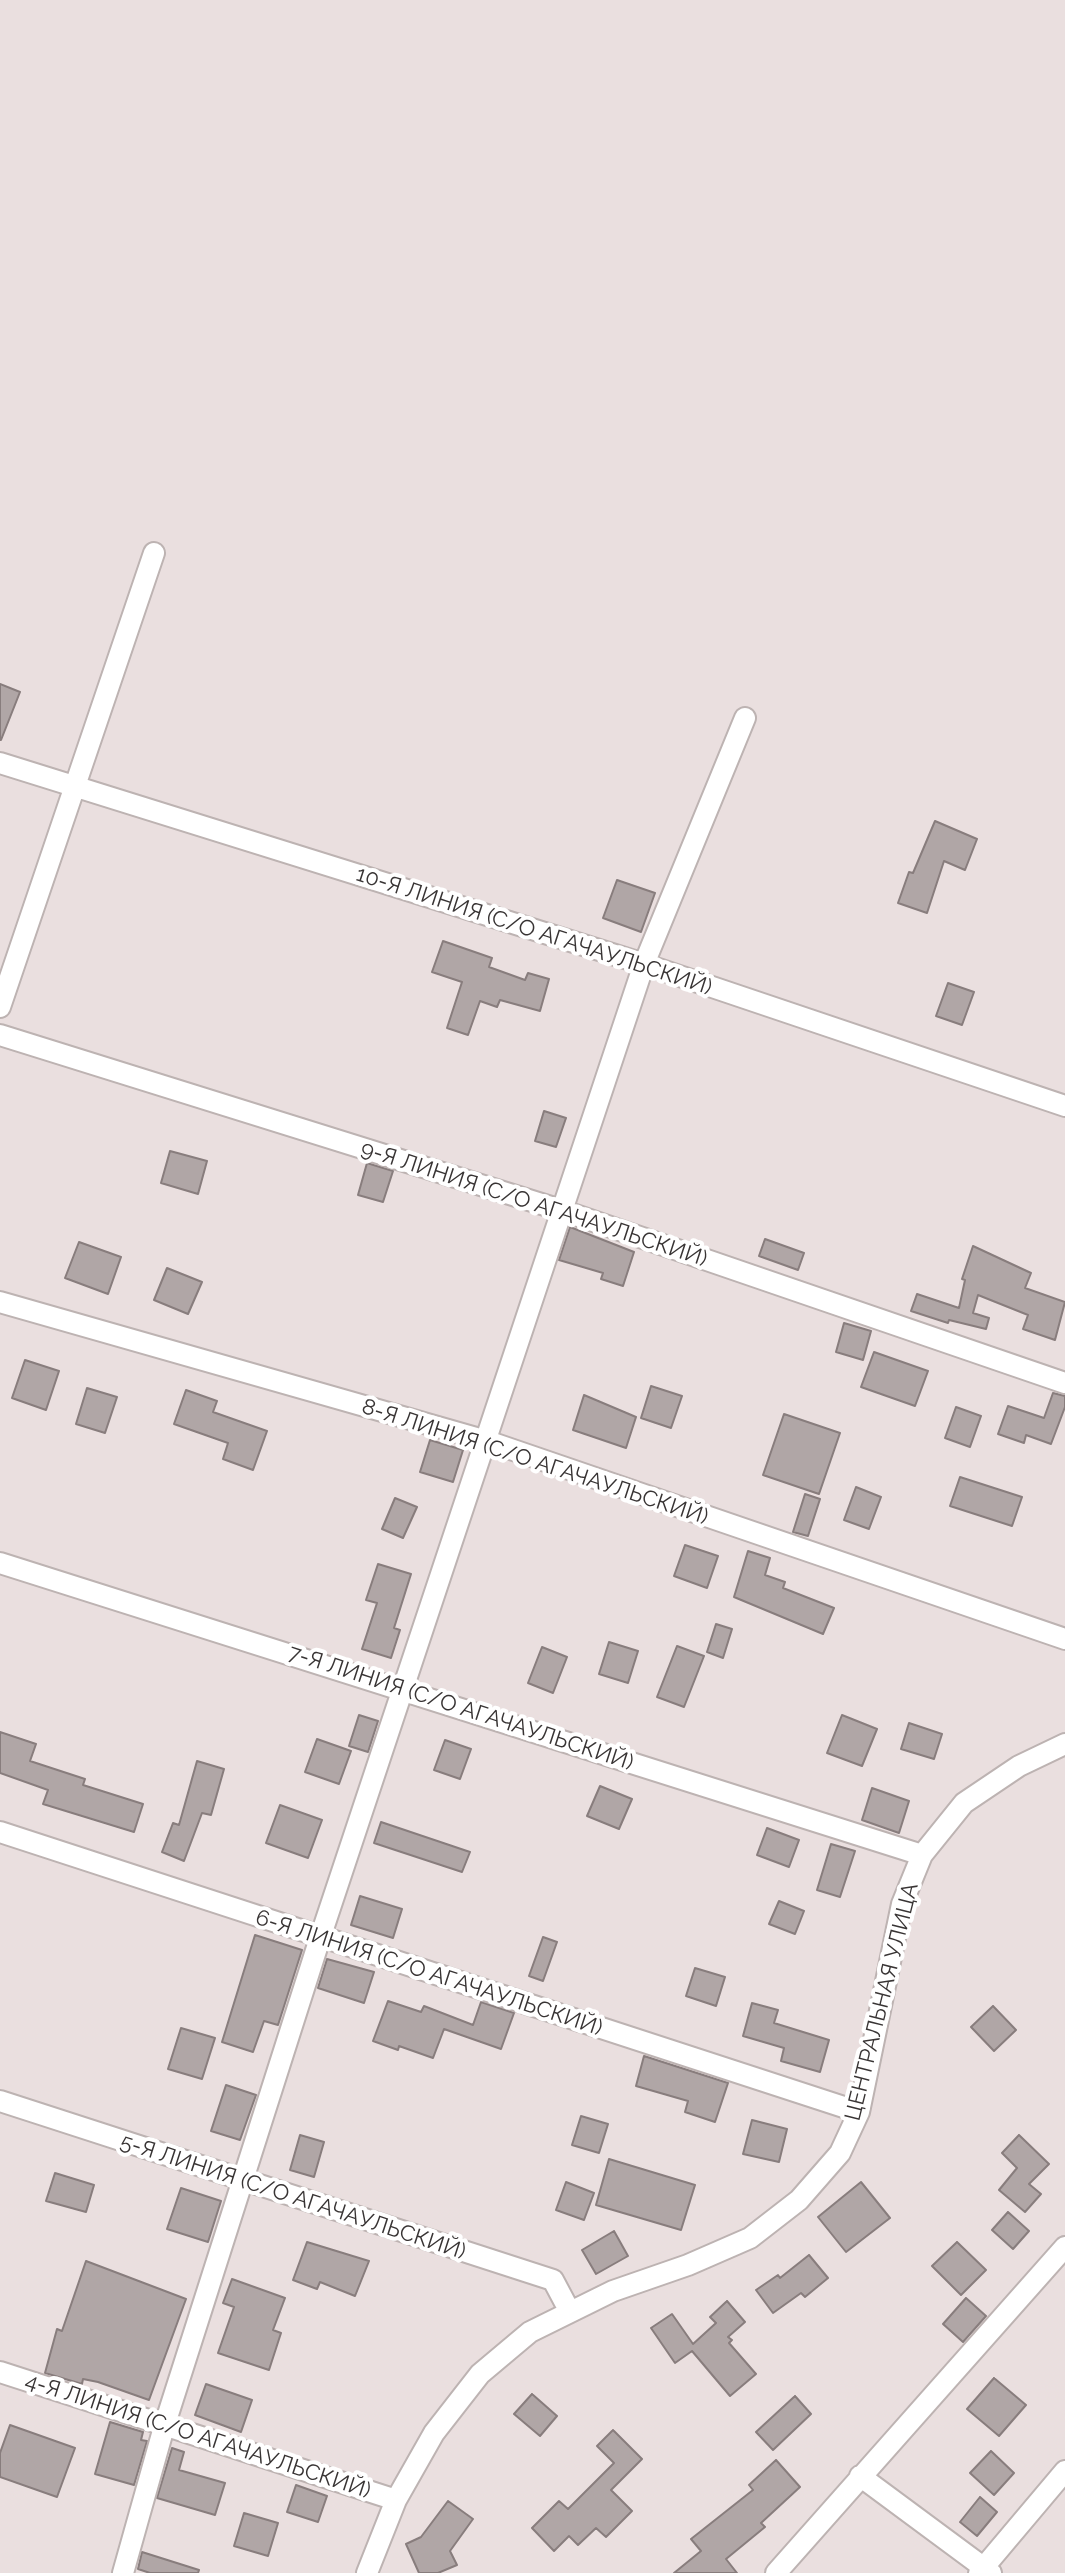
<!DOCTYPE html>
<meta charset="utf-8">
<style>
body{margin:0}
canvas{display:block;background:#eadfdf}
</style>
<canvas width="1065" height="2573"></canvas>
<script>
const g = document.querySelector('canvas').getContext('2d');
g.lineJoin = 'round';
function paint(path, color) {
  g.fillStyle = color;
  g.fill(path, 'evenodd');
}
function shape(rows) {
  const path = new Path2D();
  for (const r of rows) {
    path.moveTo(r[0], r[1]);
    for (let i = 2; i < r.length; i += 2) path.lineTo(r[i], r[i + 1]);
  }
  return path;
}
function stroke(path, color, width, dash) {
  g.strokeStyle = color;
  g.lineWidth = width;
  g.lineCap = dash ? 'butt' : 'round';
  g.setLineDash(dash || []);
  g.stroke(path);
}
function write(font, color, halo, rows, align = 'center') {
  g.font = font + ' Raleway,sans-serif';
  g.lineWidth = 8;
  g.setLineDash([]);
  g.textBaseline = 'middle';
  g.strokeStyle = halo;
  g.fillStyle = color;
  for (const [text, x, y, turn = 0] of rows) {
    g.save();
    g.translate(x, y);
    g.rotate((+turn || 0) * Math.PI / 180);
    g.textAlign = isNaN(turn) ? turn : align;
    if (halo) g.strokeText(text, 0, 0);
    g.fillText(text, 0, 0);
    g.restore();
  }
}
const building = shape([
 [0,684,20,692,1,740,0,740,0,684],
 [935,821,977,839,965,870,944,861,927,913,898,903,909,872,913,873,935,821],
 [617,880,655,893,641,932,603,918,617,880],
 [443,941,492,958,489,967,525,980,528,973,549,979,540,1011,500,1000,497,1007,480,1001,468,1035,447,1028,462,982,432,972,443,941],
 [948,983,974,992,962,1025,936,1016,948,983],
 [544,1111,566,1118,556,1147,535,1141,544,1111],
 [170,1151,207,1161,198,1194,161,1183,170,1151],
 [367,1163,393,1171,383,1202,358,1195,367,1163],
 [570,1227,634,1252,623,1286,601,1279,603,1273,559,1260,570,1227],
 [765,1239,804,1253,798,1270,759,1256,765,1239],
 [79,1242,121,1257,108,1294,65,1278,79,1242],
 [973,1246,1031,1273,1025,1288,1065,1302,1055,1340,1023,1329,1028,1315,978,1295,973,1313,989,1318,986,1329,949,1320,948,1323,911,1311,917,1294,959,1308,965,1280,962,1279,973,1246],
 [167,1268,202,1282,188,1314,154,1300,167,1268],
 [844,1323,871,1331,863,1360,836,1352,844,1323],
 [874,1352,928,1371,915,1406,861,1387,874,1352],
 [25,1360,59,1371,46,1410,12,1398,25,1360],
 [651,1386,682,1396,671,1428,641,1418,651,1386],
 [87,1388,117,1397,105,1433,76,1424,87,1388],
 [186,1390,217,1401,213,1412,267,1431,253,1470,223,1459,228,1443,174,1424,186,1390],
 [1053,1393,1065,1396,1065,1407,1051,1444,1026,1435,1024,1443,998,1434,1008,1406,1044,1418,1053,1393],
 [584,1395,636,1417,626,1448,573,1430,584,1395],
 [956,1407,981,1416,970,1447,945,1438,956,1407],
 [784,1414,840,1433,819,1494,763,1475,784,1414],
 [430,1440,463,1450,453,1482,420,1472,430,1440],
 [960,1477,1022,1497,1012,1526,950,1506,960,1477],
 [856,1487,881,1497,869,1529,844,1520,856,1487],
 [805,1494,820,1499,808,1536,793,1532,805,1494],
 [395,1498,417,1507,403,1538,382,1529,395,1498],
 [685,1545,718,1556,707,1588,674,1576,685,1545],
 [748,1551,770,1558,765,1575,785,1582,783,1588,834,1608,823,1634,734,1597,748,1551],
 [378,1564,411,1574,394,1628,400,1630,391,1658,362,1649,377,1603,366,1600,378,1564],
 [716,1624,732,1629,723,1658,707,1652,716,1624],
 [609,1642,638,1651,628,1683,599,1674,609,1642],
 [677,1646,704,1656,684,1707,657,1697,677,1646],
 [542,1647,567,1657,553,1693,528,1683,542,1647],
 [359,1715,378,1721,368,1752,349,1746,359,1715],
 [842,1715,877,1729,862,1766,827,1753,842,1715],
 [909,1723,942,1734,934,1759,901,1749,909,1723],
 [0,1732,36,1744,30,1761,85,1779,83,1785,143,1804,134,1832,43,1804,48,1790,0,1773,0,1732],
 [317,1739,351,1751,339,1784,305,1772,317,1739],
 [445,1740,471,1749,460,1779,434,1770,445,1740],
 [197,1761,224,1769,211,1815,202,1813,184,1861,162,1852,173,1823,179,1825,197,1761],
 [600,1786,632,1799,619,1829,587,1816,600,1786],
 [872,1788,909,1801,899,1833,862,1820,872,1788],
 [280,1805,322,1820,308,1858,266,1843,280,1805],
 [381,1822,470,1852,462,1872,374,1843,381,1822],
 [767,1828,799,1840,789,1867,757,1855,767,1828],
 [831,1844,855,1851,840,1897,817,1890,831,1844],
 [360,1896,402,1909,393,1938,351,1925,360,1896],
 [779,1901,804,1911,795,1934,769,1924,779,1901],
 [255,1935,302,1950,278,2025,264,2021,253,2052,222,2042,255,1935],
 [543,1937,557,1942,543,1981,529,1976,543,1937],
 [327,1959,374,1972,364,2003,318,1988,327,1959],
 [695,1968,725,1977,716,2006,686,1996,695,1968],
 [388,2001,421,2012,424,2006,473,2025,481,2002,514,2013,501,2049,444,2029,433,2058,399,2046,398,2050,373,2041,388,2001],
 [752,2003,778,2010,774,2023,829,2040,820,2072,781,2061,784,2048,743,2036,752,2003],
 [993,2006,1016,2030,994,2051,971,2027,993,2006],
 [181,2028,215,2038,202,2079,168,2069,181,2028],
 [644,2056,728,2083,715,2122,685,2112,688,2101,636,2086,644,2056],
 [226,2085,256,2095,240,2140,211,2131,226,2085],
 [581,2116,608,2124,599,2153,572,2145,581,2116],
 [752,2120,787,2129,779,2162,743,2154,752,2120],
 [300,2135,324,2142,314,2177,290,2170,300,2135],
 [1019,2135,1049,2164,1029,2184,1041,2194,1025,2212,999,2190,1017,2168,1002,2153,1019,2135],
 [609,2159,695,2185,681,2230,596,2205,609,2159],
 [55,2173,94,2185,86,2212,46,2201,55,2173],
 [566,2182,594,2193,584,2220,556,2210,566,2182],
 [861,2182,890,2218,846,2252,818,2217,861,2182],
 [181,2188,221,2201,208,2242,167,2229,181,2188],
 [1008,2212,1029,2231,1013,2249,992,2230,1008,2212],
 [614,2231,628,2256,596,2274,582,2250,614,2231],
 [307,2242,369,2261,355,2296,320,2282,317,2289,293,2280,307,2242],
 [957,2242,986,2270,961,2295,932,2266,957,2242],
 [809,2255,828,2278,805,2297,801,2293,773,2313,756,2290,778,2275,780,2278,809,2255],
 [86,2261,186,2299,149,2400,98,2382,83,2379,82,2384,45,2373,57,2329,62,2331,86,2261],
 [232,2279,285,2298,273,2330,281,2333,269,2370,218,2353,234,2307,223,2303,232,2279],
 [966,2298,986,2316,963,2342,943,2324,966,2298],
 [727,2301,745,2322,728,2337,732,2340,729,2343,756,2374,730,2396,692,2351,675,2363,651,2328,672,2314,693,2344,716,2323,710,2317,727,2301],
 [994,2378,1026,2405,999,2436,967,2409,994,2378],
 [206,2384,252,2400,241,2432,195,2415,206,2384],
 [532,2394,557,2416,540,2436,514,2414,532,2394],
 [795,2396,811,2414,773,2450,756,2432,795,2396],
 [110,2422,143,2432,141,2440,147,2441,134,2485,95,2474,110,2422],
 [10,2425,75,2448,57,2497,0,2477,0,2453,10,2425],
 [613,2430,642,2459,611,2490,632,2511,606,2537,596,2528,578,2545,569,2536,554,2551,532,2528,559,2501,568,2509,614,2463,597,2446,613,2430],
 [172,2448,184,2452,179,2470,225,2483,215,2515,157,2498,172,2448],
 [991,2451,1014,2473,994,2495,970,2473,991,2451],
 [776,2460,800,2487,761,2523,765,2527,726,2559,737,2573,674,2573,701,2551,691,2539,753,2490,749,2485,776,2460],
 [296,2485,327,2496,318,2522,287,2512,296,2485],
 [980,2497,997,2512,977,2536,960,2522,980,2497],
 [448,2501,473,2519,450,2551,457,2565,438,2573,419,2573,406,2544,421,2537,448,2501],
 [244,2513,278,2523,268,2556,234,2546,244,2513],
 [142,2552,199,2570,198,2573,150,2573,138,2569,142,2552]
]);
const minor = shape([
 [0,763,644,964,1065,1106],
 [0,1007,154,553],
 [0,1035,564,1211,1065,1383],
 [0,1302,487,1441,1065,1639],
 [0,1563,922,1855],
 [0,1832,859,2112],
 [0,2101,553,2280,570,2312],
 [0,2372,396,2500],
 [860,2476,991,2573],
 [123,2573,164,2427,320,1938,644,964,745,718],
 [367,2573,396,2500,434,2433,480,2374,530,2332,613,2291,688,2265,750,2238,799,2200,840,2153,859,2112,902,1904,922,1855,964,1803,1019,1766,1065,1744],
 [776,2573,1065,2247],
 [979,2573,1065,2471]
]);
const streetNames = [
 ["10-Я ЛИНИЯ (С/О АГАЧАУЛЬСКИЙ)",534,931,18],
 ["9-Я ЛИНИЯ (С/О АГАЧАУЛЬСКИЙ)",534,1204,18],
 ["8-Я ЛИНИЯ (С/О АГАЧАУЛЬСКИЙ)",535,1462,18],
 ["7-Я ЛИНИЯ (С/О АГАЧАУЛЬСКИЙ)",461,1708,18],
 ["6-Я ЛИНИЯ (С/О АГАЧАУЛЬСКИЙ)",429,1973,18],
 ["ЦЕНТРАЛЬНАЯ УЛИЦА",882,2002,-76],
 ["5-Я ЛИНИЯ (С/О АГАЧАУЛЬСКИЙ)",293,2197,18],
 ["4-Я ЛИНИЯ (С/О АГАЧАУЛЬСКИЙ)",198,2436,18]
];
paint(building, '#b0a6a6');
stroke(building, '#887d7d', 2);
stroke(minor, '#bdb3b2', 24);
stroke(minor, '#fff', 20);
write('22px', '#383434', '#fff', streetNames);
</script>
